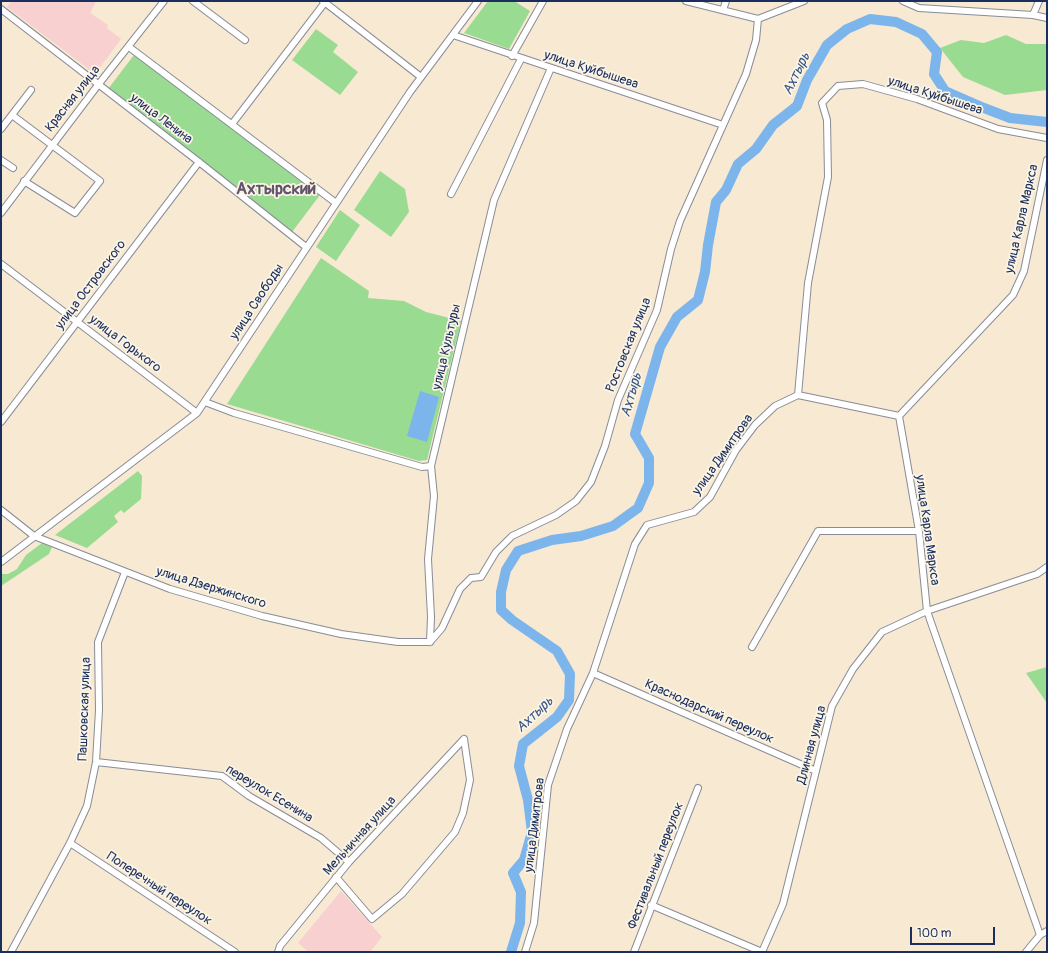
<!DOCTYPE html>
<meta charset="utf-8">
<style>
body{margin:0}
#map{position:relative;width:1048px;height:953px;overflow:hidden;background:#f7e9d2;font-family:Pangolin,sans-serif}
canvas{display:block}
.frame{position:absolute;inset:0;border:2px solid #1b2f5e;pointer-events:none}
.scale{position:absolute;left:910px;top:927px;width:85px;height:18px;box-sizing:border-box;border:2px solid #1b2f5e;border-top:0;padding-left:5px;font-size:12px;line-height:14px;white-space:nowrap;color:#1b2f5e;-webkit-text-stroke:3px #fcf5e5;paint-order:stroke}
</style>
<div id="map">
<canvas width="1048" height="953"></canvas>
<div class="frame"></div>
<div class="scale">100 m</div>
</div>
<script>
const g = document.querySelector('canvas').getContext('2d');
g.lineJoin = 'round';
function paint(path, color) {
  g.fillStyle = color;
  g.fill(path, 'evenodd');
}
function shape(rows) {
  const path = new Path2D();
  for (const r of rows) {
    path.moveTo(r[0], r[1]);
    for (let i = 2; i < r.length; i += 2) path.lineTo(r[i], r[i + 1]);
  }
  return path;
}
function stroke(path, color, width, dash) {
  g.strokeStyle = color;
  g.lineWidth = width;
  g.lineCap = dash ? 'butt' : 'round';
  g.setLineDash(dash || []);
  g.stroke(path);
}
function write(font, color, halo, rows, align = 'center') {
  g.font = font + ' Pangolin,sans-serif';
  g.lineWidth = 3.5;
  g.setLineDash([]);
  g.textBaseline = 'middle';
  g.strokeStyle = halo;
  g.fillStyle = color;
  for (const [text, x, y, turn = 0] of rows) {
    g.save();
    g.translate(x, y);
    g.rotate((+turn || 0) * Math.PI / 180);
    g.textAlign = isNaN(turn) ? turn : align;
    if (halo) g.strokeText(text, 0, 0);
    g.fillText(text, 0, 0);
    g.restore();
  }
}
const built = shape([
 [12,1,96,1,90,13,108,25,107,28,121,39,95,74,7,7],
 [341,891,382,937,370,952,309,952,298,943]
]);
const green = shape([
 [488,1,514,1,530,11,509,49,464,33],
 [316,29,338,45,333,52,358,72,340,95,292,60],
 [1006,35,1026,44,1047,44,1047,90,1005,95,963,77,940,48,961,40,984,43],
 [134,55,320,195,292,232,108,89],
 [380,171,405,189,409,212,391,237,354,210],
 [340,210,360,225,336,261,316,247],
 [321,258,369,291,368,298,404,301,426,312,461,321,427,460,419,461,227,404],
 [138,471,142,476,141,499,124,513,121,510,114,516,118,522,87,548,55,535],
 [42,543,52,547,49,554,1,586,1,574,8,574,17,569,26,555],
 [1047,667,1047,703,1026,673]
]);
const water = shape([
 [420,391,439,397,427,442,407,436]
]);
const river = shape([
 [511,952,520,923,521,892,513,873,524,860,532,832,528,800,519,766,523,744,557,717,569,700,570,674,557,651,512,620,501,610,501,592,506,570,518,551,552,540,581,536,613,526,638,508,649,483,649,458,635,434,660,347,677,317,698,300,705,272,708,245,716,202,726,190,738,164,756,149,773,125,797,106,807,80,827,45,847,29,870,19,896,22,922,34,937,52,934,74,945,91,984,108,1010,118,1047,122]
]);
const minor = shape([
 [193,1,245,40],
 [323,1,421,77],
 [686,1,758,19,804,1],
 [903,1,919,8,1033,15,1047,18],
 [1,9,199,162,306,247],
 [723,10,726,1],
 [1033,15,1039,1],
 [453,35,723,125],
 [129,47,336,203],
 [512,56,543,1],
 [12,115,100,181,75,213,24,181],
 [232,124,326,1],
 [1,129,31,90],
 [1,160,13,168],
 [451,194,521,59],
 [1,213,98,85,164,1],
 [1,264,197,413],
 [798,395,899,416],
 [205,402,234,413,422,467,431,466],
 [1,422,199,162],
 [1,510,34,536,170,589,262,616,341,634,398,642,430,642],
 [1,562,197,413,410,92,478,1],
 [430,642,442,628,460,589,471,578,481,577,496,552,512,536,556,515,576,501,591,482,605,446,618,400,657,310,671,249,680,221,746,74,756,40,758,19],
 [430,642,431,617,428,559,434,496,431,466,494,200,551,68],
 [752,647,818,531,919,531],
 [593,673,816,771],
 [96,762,222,776,249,796,321,838,349,862],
 [70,843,235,952],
 [336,877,372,919,402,894,455,832,463,813,470,780,464,739],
 [651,905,762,952],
 [1040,935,927,611,919,531,899,416,1013,295,1024,271,1047,160],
 [11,952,70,843,87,806,96,762,99,710,98,642,125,572],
 [278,952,280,946,349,862,464,739],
 [525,952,534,923,548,785,567,729,593,673,635,544,647,525,694,512,710,497,736,450,755,425,775,406,798,395,808,283,828,177,827,120,822,103,838,86,863,84,917,99,998,129,1047,138],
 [634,952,698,788],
 [762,952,783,904,832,706,853,669,882,632,927,611,1037,574,1047,567],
 [1026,952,1040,935,1047,931]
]);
const streetNames = [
 ["улица Куйбышева",591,70,18],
 ["улица Куйбышева",935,96,18],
 ["Красная улица",73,99,-52],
 ["улица Ленина",161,119,37],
 ["улица Карла Маркса",1022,219,-77],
 ["улица Островского",91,285,-53],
 ["улица Свободы",257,302,-57],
 ["улица Горького",125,344,37],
 ["Ростовская улица",629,345,-68],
 ["улица Культуры",447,347,-77],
 ["улица Димитрова",723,455,-55],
 ["улица Карла Маркса",927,530,82],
 ["улица Дзержинского",211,588,17],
 ["Пашковская улица",85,709,-88],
 ["Краснодарский переулок",709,712,24],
 ["Длинная улица",812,745,-75],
 ["переулок Есенина",269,794,31],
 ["улица Димитрова",535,825,-83],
 ["Мельничная улица",360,836,-48],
 ["Фестивальный переулок",656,866,-69],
 ["Поперечный переулок",159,889,33]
];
const waterNames = [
 ["Ахтырь",797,74,-64],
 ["Ахтырь",632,395,-74],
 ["Ахтырь",535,715,-43]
];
const districtNames = [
 ["Ахтырский",276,190]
];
paint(built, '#f7d0cf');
paint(green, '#9adb92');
paint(water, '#7cb4ec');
stroke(river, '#7cb4ec', 10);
stroke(minor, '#898c98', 8);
stroke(minor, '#fff', 6);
write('13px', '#1b2f5e', '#fcf5e5', streetNames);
write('italic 14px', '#385789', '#fcf5e5', waterNames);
write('bold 17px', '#63546e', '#fcf5e5', districtNames);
</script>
